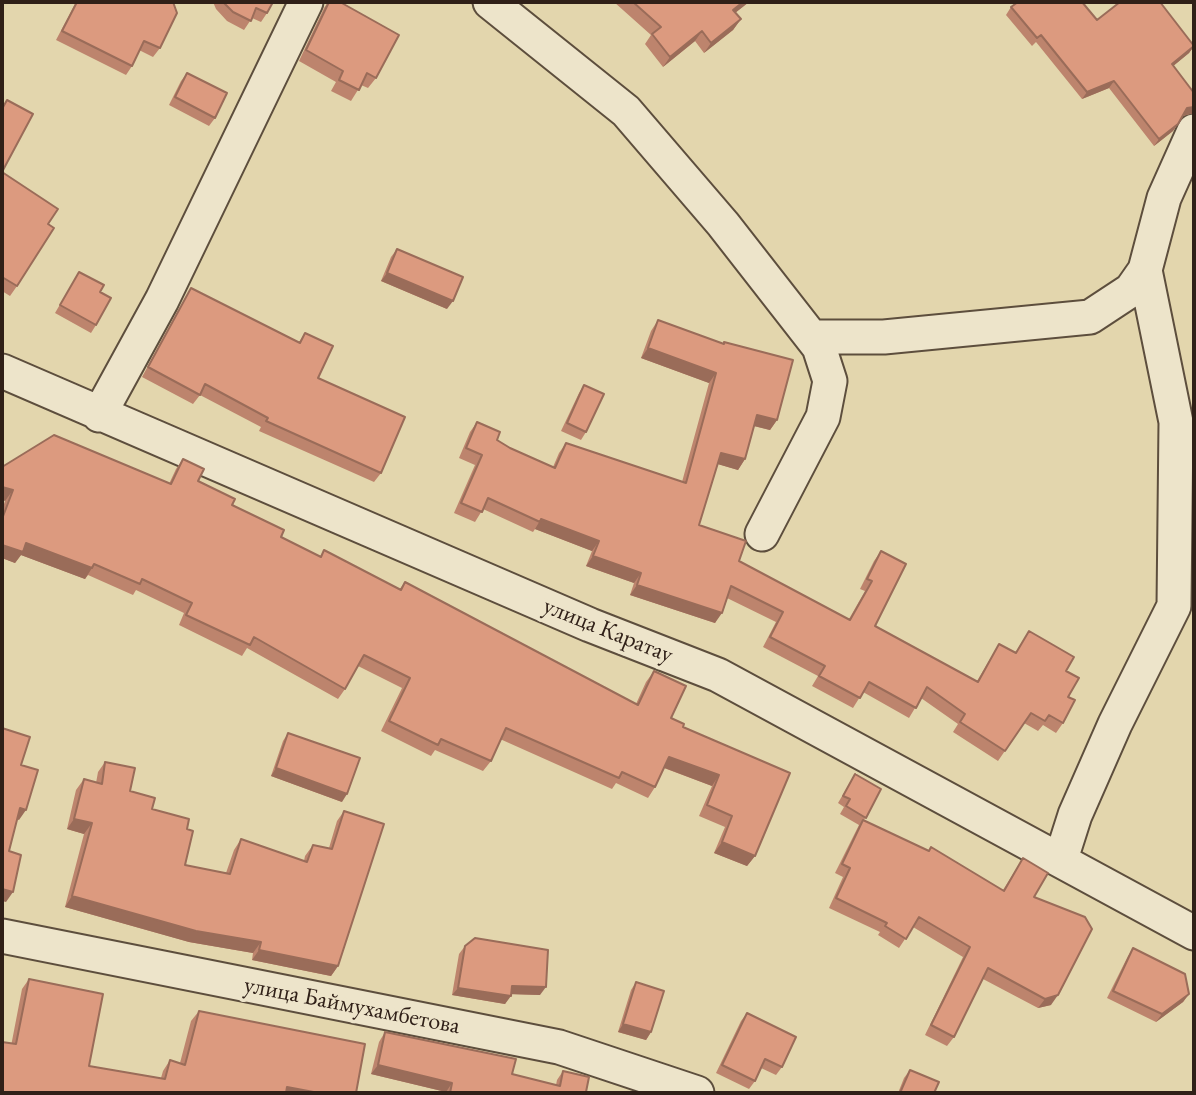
<!DOCTYPE html>
<meta charset="utf-8">
<style>
body{margin:0}
#map{position:relative;width:1196px;height:1095px;overflow:hidden;background:#e3d6ad;font-family:"EB Garamond",serif}
canvas{display:block}
.frame{position:absolute;inset:0;border:4px solid #302018;pointer-events:none}
</style>
<div id="map">
<canvas width="1196" height="1095"></canvas>
<div class="frame"></div>
</div>
<script>
const g = document.querySelector('canvas').getContext('2d');
g.lineJoin = 'round';
function shape(rows) {
  const path = new Path2D();
  for (const r of rows) {
    path.moveTo(r[0], r[1]);
    for (let i = 2; i < r.length; i += 2) path.lineTo(r[i], r[i + 1]);
  }
  return path;
}
function stroke(path, color, width, dash) {
  g.strokeStyle = color;
  g.lineWidth = width;
  g.lineCap = dash ? 'butt' : 'round';
  g.setLineDash(dash || []);
  g.stroke(path);
}
function paint(path, color) {
  g.fillStyle = color;
  g.fill(path, 'evenodd');
}
function write(font, color, halo, rows, align = 'center') {
  g.font = font + ' "EB Garamond",serif';
  g.lineWidth = 7;
  g.setLineDash([]);
  g.textBaseline = 'middle';
  g.strokeStyle = halo;
  g.fillStyle = color;
  for (const [text, x, y, turn = 0] of rows) {
    g.save();
    g.translate(x, y);
    g.rotate((+turn || 0) * Math.PI / 180);
    g.textAlign = isNaN(turn) ? turn : align;
    if (halo) g.strokeText(text, 0, 0);
    g.fillText(text, 0, 0);
    g.restore();
  }
}
const street = shape([
 [490,2,626,111,723,224,819,347,830,381,823,417,762,534],
 [811,337,884,337,1090,317,1131,290,1145,270,1164,198,1194,131],
 [2,371,590,625,718,675,1194,933],
 [99,415,162,300,306,2],
 [1061,859,1075,815,1115,724,1174,606,1176,422,1145,270],
 [2,936,559,1047,697,1093]
]);
const wall = shape([
 [76,2,173,2,160,48,153,57,139,50,132,66,126,75,56,40],
 [213,2,273,2,267,13,261,22,252,18,244,30,227,21,216,9],
 [328,2,340,2,376,78,368,88,361,85,351,101,331,91,336,82,299,61,324,8],
 [614,2,749,2,735,13,741,19,733,30,704,53,695,41,663,67,645,44,651,35],
 [1011,7,1097,20,1194,46,1189,53,1173,66,1194,113,1183,116,1173,131,1154,146,1109,88,1082,99,1036,42,1032,46,1006,15],
 [187,73,215,118,209,126,169,105,181,81],
 [7,100,2,172,48,224,17,286,10,296,2,291,2,107],
 [397,249,447,309,381,281,391,257],
 [79,272,100,292,96,325,91,333,55,313],
 [191,288,299,342,305,333,318,378,381,473,374,482,259,431,261,427,200,395,193,404,142,377,185,298],
 [658,320,723,344,724,342,777,420,770,430,754,426,745,459,738,470,718,464,699,525,739,561,849,619,865,591,860,589,874,561,881,551,875,626,977,681,999,644,1015,653,1029,631,1066,671,1068,697,1063,723,1056,733,1043,725,1038,731,1024,723,998,761,953,732,958,724,921,698,909,718,863,692,853,708,812,686,818,676,763,647,776,622,727,598,715,623,630,595,634,583,586,566,592,551,535,529,533,532,483,509,475,522,454,513,475,465,459,458,470,432,477,422,497,440,510,448,553,467,559,453,566,443,682,482,709,383,641,358,651,331],
 [584,385,586,432,581,440,561,431,579,393],
 [183,459,198,481,281,537,320,557,324,550,399,590,405,582,636,704,646,682,654,671,671,718,683,727,790,773,755,856,747,866,714,853,725,827,699,816,712,786,664,768,655,787,648,798,616,783,612,789,500,739,491,761,483,771,435,750,431,756,381,731,402,688,358,666,345,689,338,699,247,648,242,656,179,625,184,613,136,590,133,595,88,575,85,579,21,555,15,563,2,558,2,510,5,501,2,467,169,484,176,469],
 [288,733,342,802,271,776,283,741],
 [105,762,130,791,152,809,187,829,185,865,226,873,234,850,241,839,304,861,305,856,313,845,329,848,337,821,344,811,338,966,331,976,252,960,253,953,189,942,65,907,84,834,67,829,76,790,84,779,96,783,98,772],
 [855,774,881,789,864,820,1003,890,1023,858,1034,897,1051,1005,1038,1008,983,979,954,1037,947,1046,925,1035,963,957,913,927,899,948,878,935,880,932,829,908,843,877,835,873,859,825,840,814,844,807,838,803],
 [465,946,540,995,511,994,505,1004,452,995,459,954],
 [1133,948,1189,994,1183,1002,1156,1022,1107,998,1128,956],
 [29,979,89,1066,161,1078,163,1071,170,1060,180,1063,191,1021,199,1011,356,1093,2,1093,22,989],
 [636,982,651,1032,646,1040,618,1032,631,990],
 [747,1013,782,1067,776,1075,761,1068,755,1081,749,1089,716,1073,741,1021],
 [385,1032,512,1074,556,1085,557,1080,563,1071,586,1092,592,1093,445,1093,446,1092,371,1074,379,1042],
 [910,1070,934,1093,898,1093,904,1078]
]);
const shadedWall = shape([
 [743,2,749,2,726,20,733,10],
 [741,19,733,30,704,53,711,43],
 [702,31,695,41,663,67,670,57],
 [1194,46,1189,53,1166,72,1172,64],
 [1114,81,1109,88,1082,99,1087,92],
 [1194,107,1194,113,1182,116,1187,108],
 [1178,124,1173,131,1154,146,1159,139],
 [387,273,453,301,447,309,381,281],
 [648,348,716,373,709,383,641,358],
 [757,415,777,420,770,430,750,425],
 [721,453,745,459,738,470,714,463],
 [2,487,13,490,5,501,2,500],
 [541,519,599,541,592,551,535,529],
 [26,543,92,568,85,579,21,555,15,563,2,558,2,545],
 [593,556,641,573,634,583,586,566],
 [637,585,722,613,715,623,630,595],
 [669,757,719,775,712,786,662,767],
 [276,768,347,794,342,802,271,776],
 [20,808,26,810,19,820,13,818],
 [74,819,92,823,84,834,67,829],
 [722,842,755,856,747,866,714,853],
 [2,889,13,892,6,902,2,901],
 [72,896,261,942,253,953,189,942,65,907],
 [259,950,338,966,331,976,252,960],
 [512,986,546,987,540,995,507,994],
 [458,988,511,996,505,1004,452,995],
 [1189,994,1183,1002,1156,1022,1162,1014],
 [1058,995,1051,1005,1038,1008,1045,999],
 [623,1024,651,1032,646,1040,618,1032],
 [378,1065,452,1083,446,1092,371,1074],
 [287,1087,319,1093,283,1093]
]);
const building = shape([
 [77,2,173,2,177,13,160,48,144,41,132,66,62,31,77,2],
 [223,2,273,2,267,13,256,8,251,21,233,12,223,2],
 [329,2,340,2,399,35,376,78,367,73,359,90,339,80,343,71,306,50,329,2],
 [633,2,743,2,733,10,741,19,711,43,702,31,670,57,652,34,661,27,633,2],
 [1018,2,1082,2,1097,20,1120,2,1160,2,1194,46,1172,64,1194,93,1194,107,1187,108,1178,124,1159,139,1114,81,1087,92,1041,35,1037,38,1011,7,1018,2],
 [187,73,227,93,215,118,175,97,187,73],
 [7,100,33,114,2,172,58,209,48,224,54,228,17,286,2,277,2,109,7,100],
 [397,249,463,277,453,301,387,273,397,249],
 [79,272,104,285,100,292,111,298,96,325,60,305,79,272],
 [191,288,300,343,305,333,333,346,318,378,405,417,381,473,266,421,268,418,205,384,200,395,148,367,191,288],
 [658,320,724,344,724,342,793,360,777,420,757,415,745,459,721,453,699,525,746,541,739,561,850,620,872,581,867,579,881,551,906,564,875,626,978,682,999,644,1016,653,1029,631,1074,657,1066,671,1079,678,1068,697,1075,700,1063,723,1049,715,1045,721,1031,713,1005,751,960,722,965,714,927,687,916,708,869,682,860,698,819,676,825,666,770,637,783,612,731,586,722,613,637,585,641,573,593,556,599,541,541,519,540,522,488,498,482,512,461,503,482,455,466,448,477,422,500,432,497,440,510,448,555,468,566,443,686,483,716,373,648,348,658,320],
 [584,385,604,394,586,432,567,423,584,385],
 [54,435,171,484,183,459,204,469,198,481,235,499,232,505,284,530,281,537,321,557,324,550,401,590,405,582,638,705,654,671,686,686,671,718,684,724,683,727,790,773,755,856,722,842,732,816,707,805,719,775,669,757,655,787,622,772,619,778,506,728,491,761,441,739,438,745,389,721,410,678,364,655,345,689,254,637,250,645,186,615,192,603,142,579,140,584,94,564,92,568,26,543,23,552,2,545,2,519,13,490,2,487,2,467,54,435],
 [2,728,30,737,21,765,38,770,26,810,20,808,9,851,21,855,13,892,2,889,2,728],
 [288,733,360,758,347,794,276,768,288,733],
 [105,762,135,768,130,791,155,798,152,809,189,819,187,829,193,831,185,865,230,874,241,839,307,862,313,845,332,849,344,811,384,824,338,966,259,950,261,942,196,931,72,896,92,823,74,819,84,779,102,784,105,762],
 [855,774,881,789,866,818,846,806,850,799,843,796,855,774],
 [863,820,929,851,931,847,1004,891,1023,858,1048,873,1034,897,1085,917,1092,929,1058,995,1045,999,988,968,954,1037,931,1025,970,947,919,917,906,939,885,926,887,923,836,898,850,868,842,864,863,820],
 [475,938,548,950,546,987,512,986,511,996,458,988,465,946,475,938],
 [1133,948,1185,974,1189,994,1162,1014,1113,991,1133,948],
 [29,979,103,994,89,1066,165,1079,170,1060,185,1065,199,1011,365,1044,356,1093,319,1093,287,1087,286,1093,2,1093,2,1042,16,1044,29,979],
 [636,982,664,991,651,1032,623,1024,636,982],
 [747,1013,796,1037,782,1067,765,1059,755,1081,722,1065,747,1013],
 [385,1032,516,1059,512,1074,560,1086,563,1071,589,1077,586,1092,592,1093,450,1093,452,1083,378,1065,385,1032],
 [910,1070,939,1082,934,1093,900,1093,910,1070]
]);
const streetNames = [
 ["улица Каратау",608,631,22],
 ["улица Баймухамбетова",352,1006,11]
];
stroke(street, '#5d4e3d', 37);
stroke(street, '#ede4ca', 33);
paint(wall, '#bd846d');
paint(shadedWall, '#9a6c59');
paint(building, '#dc9a7f');
stroke(building, '#9a6c59', 2);
write('24px', '#302018', '#ede4ca', streetNames);
</script>
